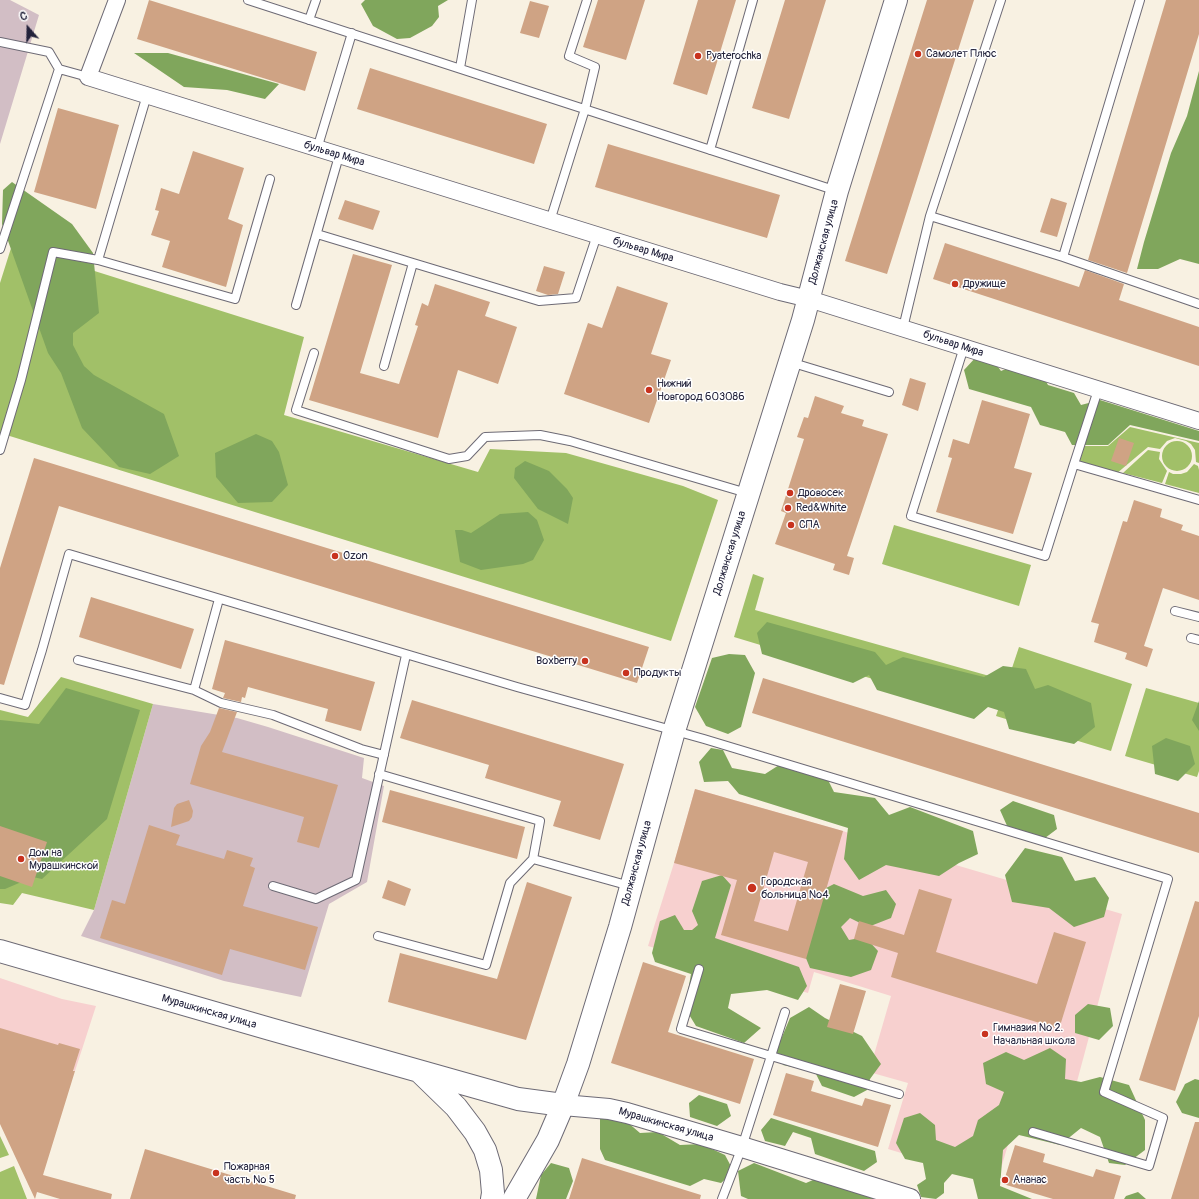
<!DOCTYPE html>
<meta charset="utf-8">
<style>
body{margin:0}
#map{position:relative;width:1199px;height:1199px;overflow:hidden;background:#f8f1e2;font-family:Pangolin,sans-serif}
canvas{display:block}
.north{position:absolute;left:8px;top:8px;width:40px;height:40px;-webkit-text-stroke:3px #fff;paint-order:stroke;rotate:340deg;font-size:11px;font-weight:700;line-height:16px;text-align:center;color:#22223b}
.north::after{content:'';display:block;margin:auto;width:14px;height:18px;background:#22223b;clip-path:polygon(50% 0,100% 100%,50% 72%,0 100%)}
</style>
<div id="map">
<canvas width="1199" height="1199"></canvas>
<div class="north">С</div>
</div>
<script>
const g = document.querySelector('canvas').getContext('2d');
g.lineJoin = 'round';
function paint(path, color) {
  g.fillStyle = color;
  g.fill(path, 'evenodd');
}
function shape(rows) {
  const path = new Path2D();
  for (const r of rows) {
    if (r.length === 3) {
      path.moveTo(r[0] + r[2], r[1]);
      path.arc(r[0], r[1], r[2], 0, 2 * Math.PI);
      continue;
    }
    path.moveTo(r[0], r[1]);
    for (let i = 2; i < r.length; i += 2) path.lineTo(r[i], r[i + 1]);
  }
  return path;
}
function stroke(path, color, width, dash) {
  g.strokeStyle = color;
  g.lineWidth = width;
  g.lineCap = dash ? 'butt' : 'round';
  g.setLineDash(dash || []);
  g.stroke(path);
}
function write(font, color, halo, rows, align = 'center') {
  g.font = font + ' Pangolin,sans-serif';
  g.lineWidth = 3;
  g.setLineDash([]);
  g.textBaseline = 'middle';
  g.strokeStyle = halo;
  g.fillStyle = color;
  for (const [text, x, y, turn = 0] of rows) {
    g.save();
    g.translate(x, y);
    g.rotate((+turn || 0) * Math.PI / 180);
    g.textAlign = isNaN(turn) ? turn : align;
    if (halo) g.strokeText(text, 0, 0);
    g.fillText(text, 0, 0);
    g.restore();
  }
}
const built = shape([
 [695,789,843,831,854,835,1122,914,1075,1089,1015,1121,997,1182,888,1149,908,1083,869,1072,891,996,814,972,808,993,648,946,674,863],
 [0,978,62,999,96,1006,75,1071,0,1050]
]);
const industrial = shape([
 [0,0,10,0,39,15,0,144],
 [153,704,237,718,268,727,364,758,362,778,384,786,367,882,329,904,301,997,224,981,81,936,94,910]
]);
const green = shape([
 [12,245,304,337,284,415,478,472,490,449,566,453,683,486,718,500,671,641,0,433,0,283],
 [1130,427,1199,443,1199,463,1196,462,1195,450,1191,444,1186,441,1175,438,1167,441,1160,449,1148,447,1116,474,1077,464,1083,446,1108,446],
 [1177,456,15],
 [1148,450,1160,452,1159,459,1167,471,1162,483,1123,473],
 [1194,464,1198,466,1199,470,1199,493,1165,484,1169,472,1173,474,1181,474,1187,472],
 [894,525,1031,565,1019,606,882,564],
 [753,574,764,578,755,610,993,677,982,712,734,637],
 [1019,647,1132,684,1111,751,996,716],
 [61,677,153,704,94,910,22,893,13,905,0,903,0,710,28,717],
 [1146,688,1199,703,1199,771,1197,777,1125,756],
 [0,1136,9,1155,0,1158],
 [14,1166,27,1199,0,1199,0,1172]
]);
const forest = shape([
 [365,0,448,0,438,6,439,17,432,26,410,38,397,39,373,26,361,4],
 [134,53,168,53,279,84,265,99,227,90,184,87],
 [1199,71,1199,264,1180,259,1158,269,1137,269,1144,242,1171,153,1187,116],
 [12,182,72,224,93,253,99,313,73,333,73,345,84,366,94,375,164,414,179,456,150,474,119,467,82,428,61,373,48,353,2,224,3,190],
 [977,356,993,360,1001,371,1013,366,1042,374,1048,385,1074,393,1081,405,1100,400,1199,431,1199,441,1130,425,1108,445,1072,445,1065,432,1040,425,1031,407,969,389,964,370],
 [256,434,272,441,279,452,288,485,272,502,238,503,216,477,215,453],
 [525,461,549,471,567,489,573,498,568,524,538,509,514,478,515,468],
 [528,512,537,520,544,540,533,560,523,564,481,570,460,562,455,530,462,530,471,533,500,514],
 [767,622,875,652,886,665,903,657,984,677,1003,666,1026,669,1035,689,1048,685,1091,703,1095,727,1074,744,1009,729,1004,712,988,707,974,719,877,690,869,675,853,683,762,654,757,633],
 [729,654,745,655,755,673,741,727,728,734,706,726,695,707,712,658],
 [66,688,140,710,107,819,42,879,33,877,5,889,0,889,0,720,39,724],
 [1199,701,1199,731,1192,720],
 [1166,738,1190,746,1195,764,1178,781,1155,774,1152,746],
 [711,748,723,750,732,768,765,774,787,760,824,772,834,792,875,798,889,815,910,807,973,831,978,854,959,863,939,876,886,865,859,880,844,859,848,828,739,794,728,781,704,782,699,762],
 [1013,801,1054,815,1057,829,1045,838,1008,828,1000,810],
 [1025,848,1062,857,1075,881,1095,877,1109,898,1104,917,1074,927,1049,908,1012,902,1005,875],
 [722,875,731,885,715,938,799,967,807,986,798,1000,767,990,731,994,728,1008,761,1028,744,1043,696,1026,685,1008,691,974,655,962,652,953,660,921,675,915,684,930,692,930,698,925,692,911,702,881],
 [834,884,863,896,886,890,896,904,891,918,868,927,850,918,841,927,849,940,865,937,878,951,871,970,851,977,810,968,801,946,820,891],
 [1088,1004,1110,1008,1113,1026,1099,1040,1075,1033,1075,1015],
 [809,1007,825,1018,862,1036,881,1064,870,1079,867,1090,854,1097,822,1086,815,1072,783,1065,776,1051,790,1018],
 [1050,1048,1066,1059,1065,1079,1081,1082,1100,1077,1129,1085,1145,1120,1145,1150,1125,1165,1109,1163,1100,1137,1081,1128,1060,1145,1019,1135,1003,1150,1000,1186,1032,1199,978,1199,973,1179,952,1174,944,1183,944,1193,936,1199,921,1197,917,1185,926,1179,923,1163,905,1159,896,1143,904,1118,920,1113,935,1125,936,1140,955,1147,973,1136,978,1120,999,1105,1004,1092,986,1084,983,1063,1006,1052,1024,1060],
 [1195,1079,1199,1080,1199,1118,1182,1113,1176,1102,1185,1084],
 [699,1095,727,1104,731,1116,717,1126,690,1117,689,1103],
 [619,1115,640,1133,658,1132,680,1145,701,1144,725,1155,734,1172,721,1183,704,1179,690,1186,605,1160,600,1149,600,1119],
 [771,1118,875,1151,877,1162,864,1171,815,1154,811,1138,793,1132,785,1146,765,1141,761,1130],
 [551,1163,569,1168,573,1181,566,1199,536,1199,541,1175],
 [754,1163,806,1183,820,1177,879,1199,748,1199,741,1196,738,1171],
 [1138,1192,1146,1199,1124,1199,1126,1196]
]);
const building = shape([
 [149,0,317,52,305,91,137,39],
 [598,0,645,0,626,60,583,47],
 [698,0,736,0,707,95,673,84],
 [785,0,826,0,789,119,752,108],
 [927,0,974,0,887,274,845,261],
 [1166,0,1199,0,1199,34,1127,273,1088,260],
 [530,1,549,6,539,38,520,33],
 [370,68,547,124,534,164,357,109],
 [58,108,119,125,96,209,34,192],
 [608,144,780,195,767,238,595,187],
 [193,151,244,168,228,219,243,225,226,287,162,267,170,241,151,235,159,211,155,210,161,188,179,194],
 [1051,198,1067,203,1057,237,1040,232],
 [345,200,380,211,373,230,338,219],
 [945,243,1079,287,1085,270,1124,284,1119,300,1199,327,1199,366,933,279],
 [353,254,392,265,360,373,399,384,418,326,415,325,422,303,428,306,435,284,490,302,485,316,517,327,498,384,458,370,438,438,309,400],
 [544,266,565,272,558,294,548,295,536,291],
 [617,286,668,303,651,354,671,360,649,423,564,394,588,323,602,328],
 [910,378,926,383,918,411,902,405],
 [815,396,844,406,841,413,864,420,862,426,888,434,847,556,854,558,849,575,833,570,835,564,775,544,786,513,781,511,804,439,797,437,804,417,808,418],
 [982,400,1030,414,1014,468,1032,473,1013,534,936,512,952,458,948,457,953,439,969,444],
 [1119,438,1134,443,1126,466,1111,461],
 [34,458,649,647,637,683,59,506,4,685,0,684,0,568],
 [1134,500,1162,509,1160,517,1183,525,1181,530,1199,536,1199,600,1163,588,1144,646,1153,649,1147,667,1125,659,1127,653,1094,642,1099,624,1091,622,1123,521,1127,522],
 [91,597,194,629,181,669,79,637],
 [225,640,375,682,361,731,325,721,328,709,248,687,245,698,242,697,241,702,223,698,225,693,212,689],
 [763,678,1199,813,1199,853,752,713],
 [412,700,624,764,600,840,553,826,561,801,485,778,489,765,400,738],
 [219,708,237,712,222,752,338,785,319,848,297,842,304,817,190,784,201,746,210,732],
 [695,789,843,831,806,959,721,935,737,880,674,863],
 [774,852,808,862,788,931,754,921],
 [390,790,525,827,517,859,382,822],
 [189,800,193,811,192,817,189,821,171,827,174,808,177,804],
 [149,825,180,835,176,845,224,859,227,850,253,858,250,866,255,868,243,906,318,927,305,970,230,949,222,975,100,938,112,900,125,904],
 [0,826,47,842,32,887,0,876],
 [388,880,411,889,405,906,382,898],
 [527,882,572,897,526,1040,388,1002,400,953,497,979],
 [919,889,952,899,936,952,1037,984,1054,932,1086,942,1059,1029,891,977,898,953,854,939,859,921,904,935],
 [1195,901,1199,902,1199,1016,1175,1091,1139,1080],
 [643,962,686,976,668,1032,754,1059,740,1104,611,1063],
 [840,984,866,991,853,1034,827,1027],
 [0,1028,58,1045,59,1043,80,1049,73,1071,75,1071,43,1175,112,1194,111,1199,60,1199,37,1192,35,1199,0,1124],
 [786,1073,814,1081,811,1091,862,1106,865,1098,891,1105,878,1147,773,1115],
 [1195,1122,1199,1122,1199,1199,1171,1199],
 [1015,1145,1045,1154,1043,1162,1093,1177,1096,1169,1121,1176,1114,1199,1053,1199,1003,1184],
 [145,1149,296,1195,295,1199,130,1199],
 [582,1158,701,1195,700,1199,569,1199]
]);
const service = shape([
 [248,0,837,191],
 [309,20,316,0],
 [0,42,49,52,59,69],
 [460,68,472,0],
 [147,95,98,260,235,299,270,179],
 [317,149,352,33],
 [710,150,753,0],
 [930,216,1063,257,1199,304],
 [550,221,585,109,595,67,569,56,587,0],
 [317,234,539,301,576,298,597,235],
 [0,249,59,69,88,77],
 [1063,257,1140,0],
 [296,305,339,156],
 [903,328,930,216,1001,0],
 [964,347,911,516,1045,556,1074,464,1199,500],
 [314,353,296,410,449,459,467,456,485,437,540,435,570,441,747,493],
 [790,362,889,392],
 [384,366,413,263],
 [0,450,21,380,53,252,98,260],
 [1074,464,1098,390],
 [1175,611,1199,617],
 [1191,638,1199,640],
 [78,660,194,690,219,599],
 [194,690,221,703,273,715,361,749,384,755],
 [0,698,25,705,42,650,69,554,517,687,704,739,1168,879,1104,1092,1163,1118,1149,1166,1033,1132],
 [379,774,540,821,533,859,630,886],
 [273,886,316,899,356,880,406,655],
 [378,936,486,965,510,883,533,859],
 [699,969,681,1029,771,1056,785,1012],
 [722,1199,742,1147,771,1056,899,1094]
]);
const minor = shape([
 [117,0,88,77,780,292,809,299,1199,421]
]);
const tertiary = shape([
 [563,1105,609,1109,627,1113,742,1147,910,1199]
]);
const secondary = shape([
 [0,951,270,1029,518,1099,563,1105],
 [421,1073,456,1107,475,1132,485,1150,491,1170,493,1193,492,1199],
 [514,1199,548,1140,563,1105,578,1064,620,927,674,731,803,320,837,191,896,0]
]);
const markers = [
 [918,54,4,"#c8321e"],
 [698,56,4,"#c8321e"],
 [955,284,4,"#c8321e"],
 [649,390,4,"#c8321e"],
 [790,493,4,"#c8321e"],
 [788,508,4,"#c8321e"],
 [791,525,4,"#c8321e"],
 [335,556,4,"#c8321e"],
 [585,661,4,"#c8321e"],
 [626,673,4,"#c8321e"],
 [21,859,4,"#c8321e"],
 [752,888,5,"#c8321e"],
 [985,1034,4,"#c8321e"],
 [216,1173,4,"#c8321e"],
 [1005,1180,4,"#c8321e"]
];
const poiNames = [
 ["Самолет Плюс",926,54],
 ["Pyaterochka",706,56],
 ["Дружище",963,284],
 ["Нижний",657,384],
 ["Новгород 603086",657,397],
 ["Дровосек",798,493],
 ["Red&White",796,508],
 ["СПА",799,525],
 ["Ozon",343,556],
 ["Boxberry",577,661,"right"],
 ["Продукты",634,673],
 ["Дом на",29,853],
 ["Мурашкинской",29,866],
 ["Городская",761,882],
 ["больница №4",761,895],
 ["Гимназия № 2.",993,1028],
 ["Начальная школа",993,1041],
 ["Пожарная",224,1167],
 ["часть № 5",224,1180],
 ["Ананас",1013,1180]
];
const streetNames = [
 ["бульвар Мира",334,154,17],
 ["Должанская улица",824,242,-75],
 ["бульвар Мира",643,250,17],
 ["бульвар Мира",953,344,18],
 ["Должанская улица",730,553,-73],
 ["Должанская улица",637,863,-75],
 ["Мурашкинская улица",209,1012,16],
 ["Мурашкинская улица",666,1125,16]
];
paint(built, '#f7d0cf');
paint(industrial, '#d2bec5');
paint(green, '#a1c068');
paint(forest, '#80a65c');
paint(building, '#cfa384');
stroke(service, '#6d6a75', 10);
stroke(minor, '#6d6a75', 18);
stroke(tertiary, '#6d6a75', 22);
stroke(secondary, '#6d6a75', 24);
stroke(service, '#fff', 8);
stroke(minor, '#fff', 16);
stroke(tertiary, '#fff', 20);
stroke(secondary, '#fff', 22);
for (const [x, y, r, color] of markers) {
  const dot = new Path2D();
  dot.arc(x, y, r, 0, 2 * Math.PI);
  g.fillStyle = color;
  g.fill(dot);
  stroke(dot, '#fff', 1.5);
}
write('11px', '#22223b', '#fff', poiNames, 'left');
write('11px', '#22223b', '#fff', streetNames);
</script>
